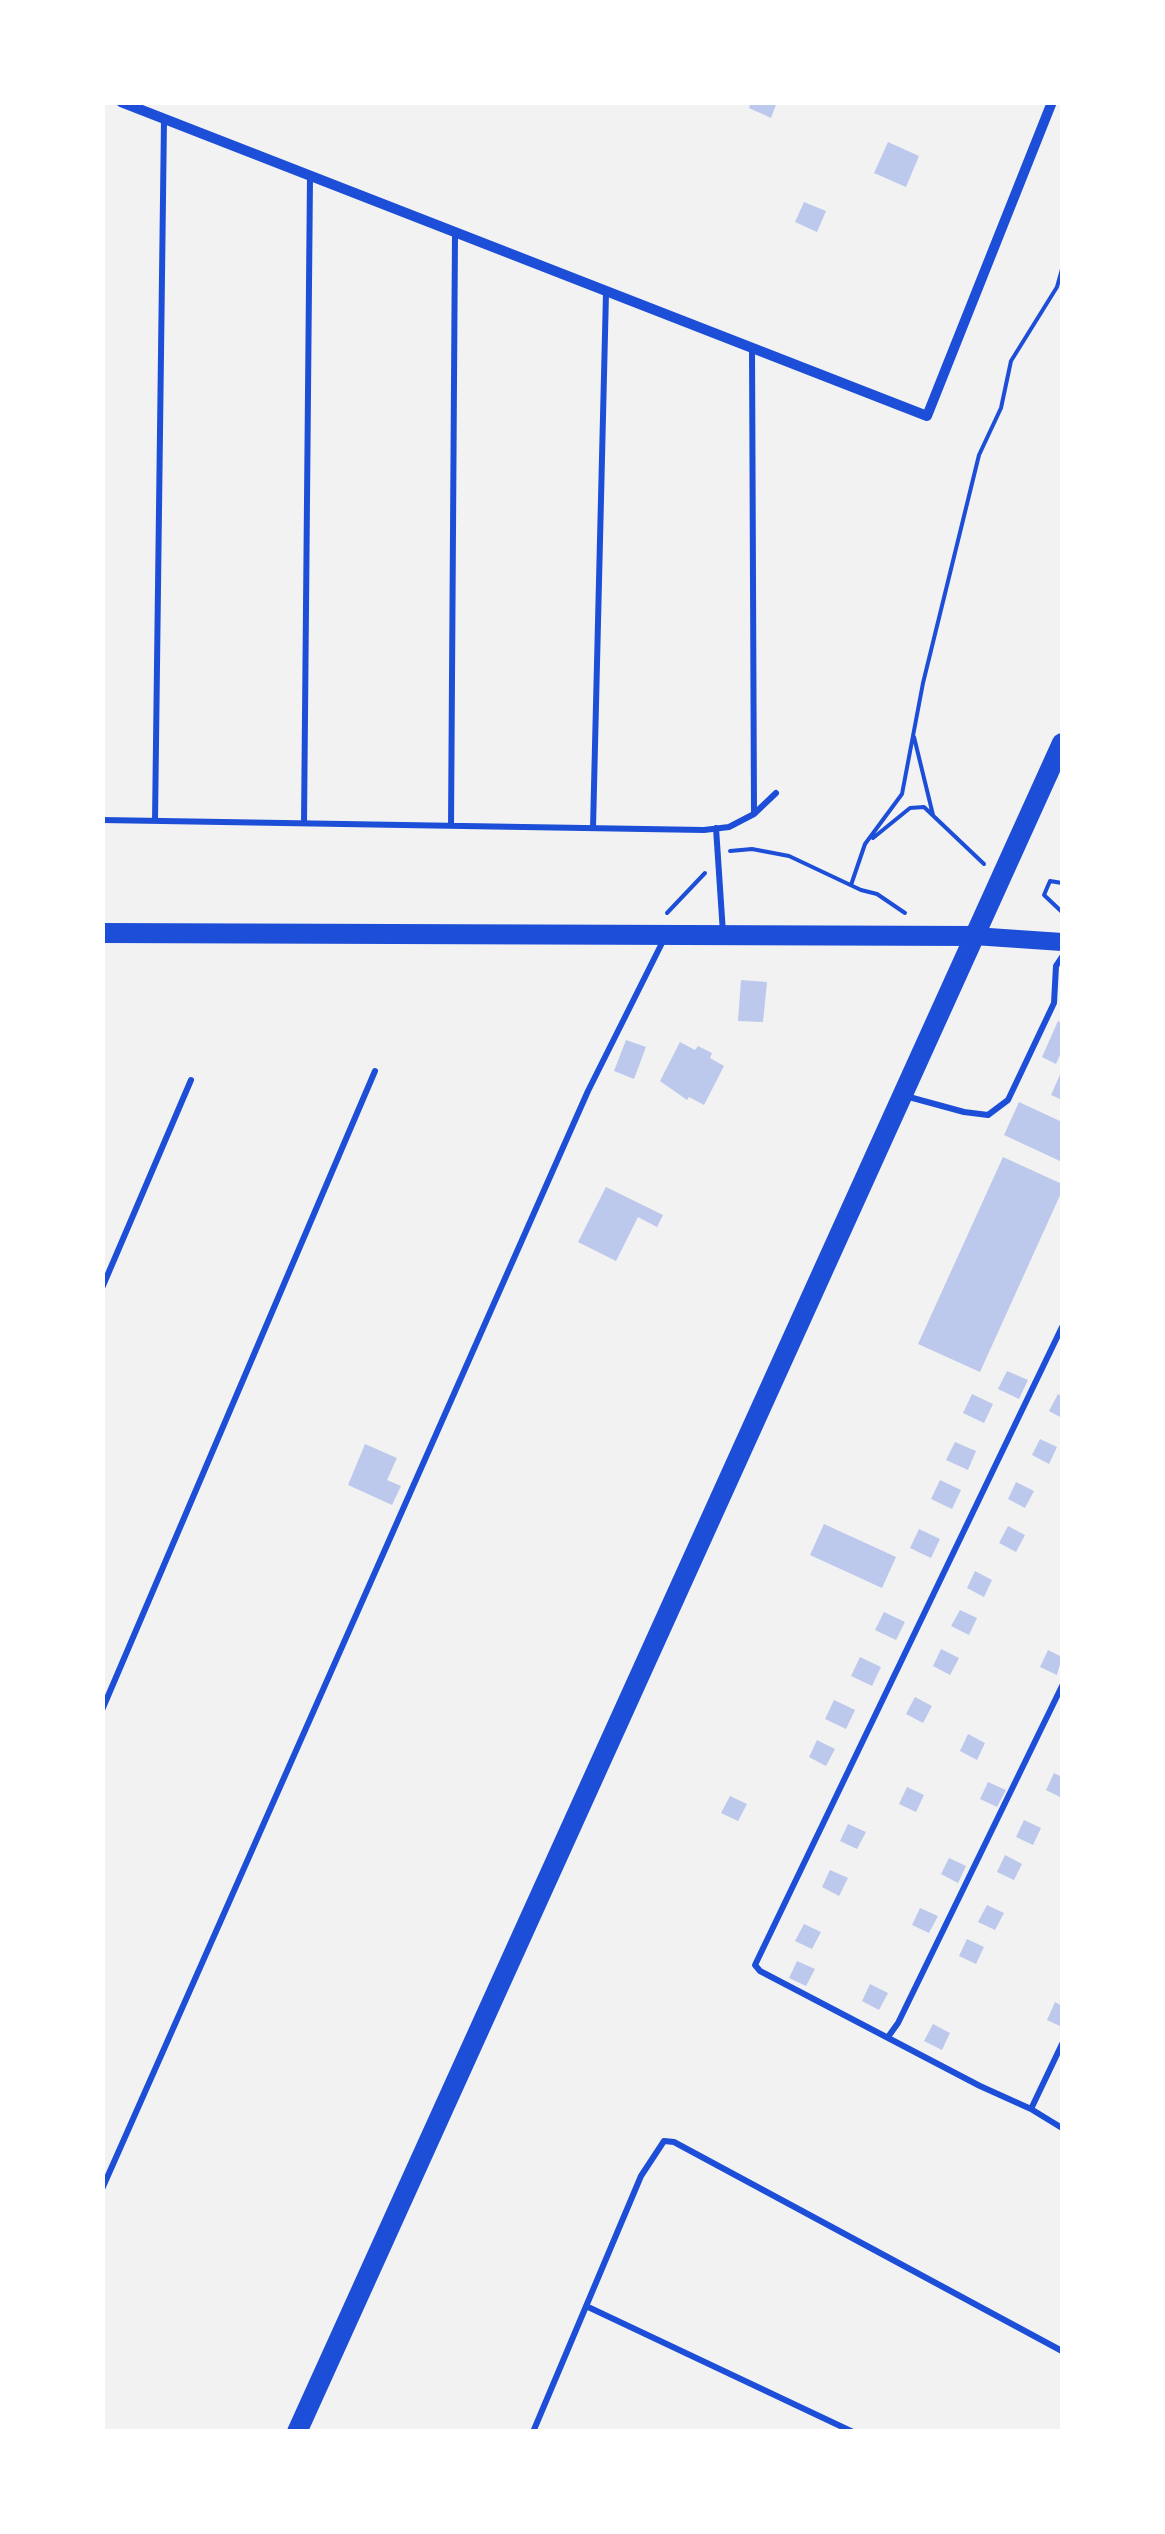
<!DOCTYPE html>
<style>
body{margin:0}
#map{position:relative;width:1165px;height:2534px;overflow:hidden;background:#f2f2f2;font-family:"Open Sans",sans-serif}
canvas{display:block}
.frame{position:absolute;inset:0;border:105px solid #fff;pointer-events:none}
</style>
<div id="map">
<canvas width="1165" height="2534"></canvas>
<div class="frame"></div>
</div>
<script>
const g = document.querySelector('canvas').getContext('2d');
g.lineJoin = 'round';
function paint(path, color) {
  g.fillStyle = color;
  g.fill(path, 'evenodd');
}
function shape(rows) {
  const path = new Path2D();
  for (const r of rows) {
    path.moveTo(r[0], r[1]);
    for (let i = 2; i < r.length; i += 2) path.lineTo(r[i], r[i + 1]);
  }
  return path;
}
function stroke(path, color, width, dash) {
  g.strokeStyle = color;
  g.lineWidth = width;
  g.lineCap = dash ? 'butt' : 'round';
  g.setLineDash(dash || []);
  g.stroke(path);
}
const building = shape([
 [751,102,777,102,771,118,749,108],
 [888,142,919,156,906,187,874,173],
 [804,202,826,211,817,232,795,222],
 [741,980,767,982,763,1022,738,1021],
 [1058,1021,1062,1023,1062,1050,1056,1064,1042,1057],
 [626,1040,646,1047,634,1079,614,1071],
 [680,1042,695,1050,698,1046,712,1053,710,1058,724,1066,704,1105,689,1097,687,1100,660,1081],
 [1062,1070,1062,1100,1051,1095],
 [1019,1102,1062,1122,1062,1162,1004,1135],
 [1003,1157,1062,1184,1062,1191,980,1372,918,1344],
 [606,1187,663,1215,657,1227,638,1217,616,1261,578,1242],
 [1007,1371,1028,1380,1019,1399,998,1389],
 [972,1394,993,1404,984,1423,963,1413],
 [1058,1394,1062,1397,1062,1418,1049,1411],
 [1040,1439,1057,1447,1049,1464,1032,1455],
 [955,1442,976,1451,968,1470,946,1460],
 [365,1444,397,1458,387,1480,401,1486,392,1505,348,1485],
 [940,1480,961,1490,952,1509,931,1499],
 [1016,1482,1034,1491,1025,1508,1008,1499],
 [824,1524,896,1557,882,1588,810,1555],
 [1008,1526,1025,1535,1016,1552,999,1543],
 [919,1529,940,1539,931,1558,910,1548],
 [975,1571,992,1580,984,1597,967,1588],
 [960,1610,977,1618,969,1635,951,1626],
 [884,1612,905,1622,896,1640,875,1630],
 [941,1649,959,1658,950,1675,933,1666],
 [1048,1650,1062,1657,1057,1675,1040,1667],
 [860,1657,881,1667,872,1686,851,1676],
 [915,1697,932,1706,923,1723,906,1714],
 [834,1700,855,1710,846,1729,825,1719],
 [968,1734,985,1743,977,1760,960,1751],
 [817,1740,835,1749,826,1766,809,1757],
 [1054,1773,1062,1777,1062,1798,1046,1790],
 [988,1782,1006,1790,997,1807,980,1799],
 [907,1787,924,1795,916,1812,899,1804],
 [730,1796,747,1804,738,1821,721,1813],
 [1024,1820,1041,1828,1033,1845,1016,1837],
 [848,1824,866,1832,857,1849,840,1841],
 [1005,1855,1022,1864,1014,1880,997,1872],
 [949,1858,966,1866,958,1883,941,1874],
 [830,1870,848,1878,839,1896,822,1887],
 [987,1905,1004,1913,995,1930,978,1922],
 [920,1908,938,1916,929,1933,912,1925],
 [804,1924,821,1932,812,1949,795,1941],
 [967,1939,984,1947,976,1964,959,1956],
 [797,1961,815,1969,806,1986,789,1978],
 [870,1984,888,1993,879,2010,862,2001],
 [1055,2002,1062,2006,1062,2027,1047,2020],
 [933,2024,950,2033,942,2050,924,2041]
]);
const path = shape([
 [914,737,933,815],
 [873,838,910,808,924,807,984,864],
 [730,851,752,849,789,856,861,890,877,894,905,913],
 [1062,883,1050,881,1044,895,1062,912],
 [851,885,865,844,902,794,923,683,979,455,1001,408,1011,361,1057,287,1062,269],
 [667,913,705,873]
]);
const service = shape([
 [752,349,754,813],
 [102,820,704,830,729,827,754,814,776,793],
 [155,821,164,120],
 [304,823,310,177],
 [451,826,455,234],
 [593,828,606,293],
 [716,828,723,933],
 [909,1097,964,1112,988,1115,1008,1100,1054,1003,1056,966,1062,957],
 [102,1288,191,1080],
 [1062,1327,755,1965,760,1971,980,2086,1031,2109,1062,2128],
 [102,1710,375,1071],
 [888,2037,898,2023,1062,1686],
 [1031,2109,1062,2044],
 [102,2189,588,1091,664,939],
 [586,2306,853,2432],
 [533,2432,641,2176,664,2141,674,2142,1062,2351]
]);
const minor = shape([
 [121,102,927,416,1052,102]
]);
const tertiary = shape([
 [974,936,1062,942]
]);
const secondary = shape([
 [102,933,974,936],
 [297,2432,1062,743]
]);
paint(building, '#bdc9ec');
stroke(path, '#1d4ed8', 4);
stroke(service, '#1d4ed8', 6);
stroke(minor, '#1d4ed8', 10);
stroke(tertiary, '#1d4ed8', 18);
stroke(secondary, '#1d4ed8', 20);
</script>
